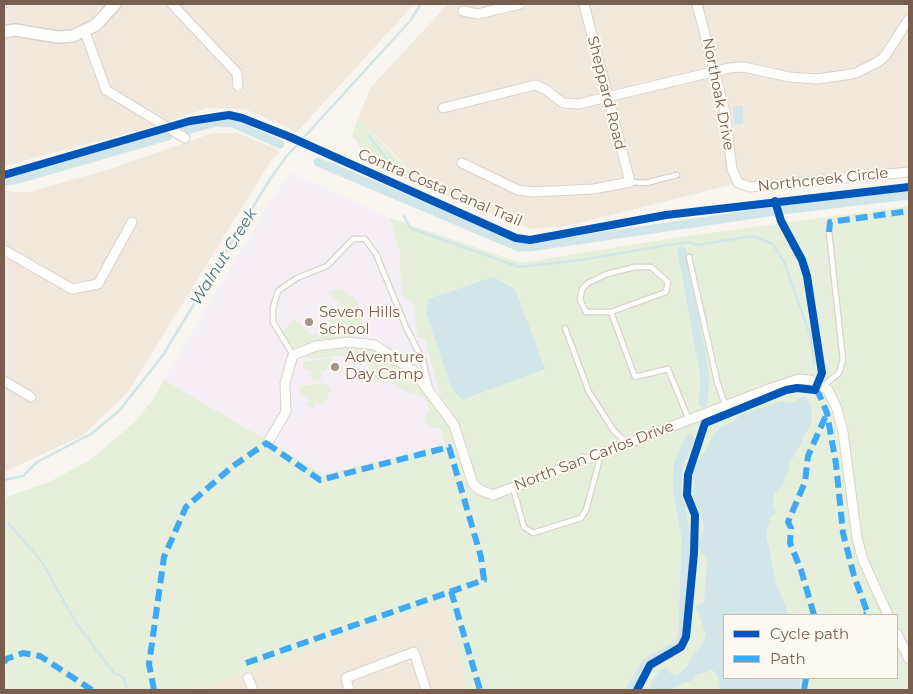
<!DOCTYPE html>
<style>
body{margin:0}
#map{position:relative;width:913px;height:694px;overflow:hidden;background:#f8f5f0;font-family:Montserrat,sans-serif}
canvas{display:block}
.frame{position:absolute;inset:0;border:5px solid #775e4f;pointer-events:none}
.legend{position:absolute;left:723px;top:614px;width:175px;height:65px;box-sizing:border-box;background:#fefaf3;border:1px solid #c8bcb1;margin:0;padding:6px 9px;list-style:none;font-size:15px;color:#775e4f}
.legend li{display:flex;align-items:center;gap:10px;height:25px}
.legend b{width:25px;border:1px solid #c8bcb1}
</style>
<div id="map">
<canvas width="913" height="694"></canvas>
<div class="frame"></div>
<ul class="legend">
<li><b style="height:6px;background:#0057b8"></b>Cycle path</li>
<li><b style="height:6px;background:#3fa9f5"></b>Path</li>
</ul>
</div>
<script>
const g = document.querySelector('canvas').getContext('2d');
g.lineJoin = 'round';
function paint(path, color) {
  g.fillStyle = color;
  g.fill(path, 'evenodd');
}
function shape(rows) {
  const path = new Path2D();
  for (const r of rows) {
    if (r.length === 3) {
      path.moveTo(r[0] + r[2], r[1]);
      path.arc(r[0], r[1], r[2], 0, 2 * Math.PI);
      continue;
    }
    path.moveTo(r[0], r[1]);
    for (let i = 2; i < r.length; i += 2) path.lineTo(r[i], r[i + 1]);
  }
  return path;
}
function stroke(path, color, width, dash) {
  g.strokeStyle = color;
  g.lineWidth = width;
  g.lineCap = dash ? 'butt' : 'round';
  g.setLineDash(dash || []);
  g.stroke(path);
}
function write(font, color, halo, rows, align = 'center') {
  g.font = font + ' Montserrat,sans-serif';
  g.lineWidth = 4;
  g.setLineDash([]);
  g.textBaseline = 'middle';
  g.strokeStyle = halo;
  g.fillStyle = color;
  for (const [text, x, y, turn = 0] of rows) {
    g.save();
    g.translate(x, y);
    g.rotate((+turn || 0) * Math.PI / 180);
    g.textAlign = isNaN(turn) ? turn : align;
    if (halo) g.strokeText(text, 0, 0);
    g.fillText(text, 0, 0);
    g.restore();
  }
}
const residential = shape([
 [4,4,414,4,297,132,245,109,207,108,155,126,4,166],
 [448,4,909,4,909,172,750,187,738,183,568,226,531,229,427,187,358,118,371,87],
 [213,133,238,133,274,148,279,152,271,161,127,393,82,436,4,472,4,191,28,192,107,170],
 [445,599,469,690,196,690]
]);
const education = shape([
 [291,173,390,218,454,443,324,474,164,380,271,200]
]);
const green = shape([
 [358,118,394,156,427,187,376,168,352,136],
 [909,206,909,690,469,690,445,599,196,690,4,690,4,498,49,482,90,460,136,421,154,398,164,380,324,474,445,445,440,428,429,427,424,420,429,409,424,397,404,391,391,382,368,381,370,362,366,360,347,355,309,359,293,355,280,335,294,319,313,336,343,307,328,293,340,288,358,301,358,312,363,324,350,341,375,345,414,371,439,404,442,401,425,340,417,336,414,304,401,294,400,253,390,218,521,263,673,238],
 [724,615,897,615,897,678,724,678],
 [331,358,332,362,324,371,309,371,302,368,304,362],
 [316,376,5.5],
 [322,383,332,388,323,406,317,402,313,408,306,405,310,399,299,393,301,386]
]);
const water = shape([
 [733,106,743,106,743,124,734,125],
 [493,277,515,289,545,369,462,400,451,388,426,313,428,299],
 [804,395,811,406,812,421,794,457,789,460,789,468,783,485,774,494,773,507,776,513,771,516,766,534,776,583,789,615,724,615,724,678,801,678,799,690,720,690,719,679,713,670,699,674,694,676,693,680,678,685,673,690,649,690,651,682,660,670,666,667,670,673,676,675,685,669,693,655,703,644,706,634,696,606,704,602,707,559,700,553,698,544,704,528,703,518,692,501,695,483,692,478,696,461,702,457,714,434,722,426,734,422,739,415,782,401,793,403]
]);
const stream = shape([
 [369,136,390,164],
 [404,216,410,228,519,267,581,260,668,245,689,242,697,245,752,236,773,244,784,262,811,337,814,365],
 [4,480,23,476,37,462,91,434,119,411,163,355,270,179,286,157,410,21,421,4],
 [9,524,42,562,76,623,114,673,124,678,127,690]
]);
const canal = shape([
 [184,131,216,122,232,123,280,144],
 [318,162,519,247,530,247,782,210,909,195],
 [4,181,15,180,168,136],
 [682,251,705,377,703,403],
 [630,690,646,663,680,643,683,633,686,536,677,487,678,465,690,438]
]);
const service = shape([
 [630,182,646,183,677,175],
 [689,257,717,381,725,405],
 [611,312,586,312,580,300,582,289,588,283,607,274,635,267,651,267,668,282,666,292,611,312,635,377,668,369,689,420],
 [565,328,589,392,614,431,626,442],
 [293,355,273,322,273,308,278,291,297,278,327,266,353,239,365,239,376,254,406,327,423,361,430,389],
 [823,386,839,373,843,360,829,232],
 [513,488,524,527,533,533,581,518,586,510,601,454]
]);
const minor = shape([
 [172,4,237,73,238,86],
 [697,4,725,112,732,169,738,183,750,187,909,172],
 [463,11,478,14,520,4],
 [85,32,106,90,185,138],
 [443,108,535,85,545,89,563,103,578,104,729,68,744,67,789,77,817,79,845,75,856,73,878,62,885,56,909,19],
 [462,163,518,190,533,192,594,189,630,182,584,4],
 [4,250,72,289,98,284,132,222],
 [4,381,31,397],
 [268,442,286,412,285,383,293,355,316,346,349,342,375,345,414,371,454,425,473,484,480,490,493,495,769,389,799,379,810,380,828,390,837,409,843,432,857,538,863,560,888,615],
 [897,634,909,659],
 [248,678,253,690],
 [349,690,346,678,414,652,426,690]
]);
const tertiary = shape([
 [4,32,15,30,58,37,73,36,96,25,115,4]
]);
const quiet = shape([
 [829,232,830,222,909,211],
 [815,390,819,394,827,413,836,464,843,533,854,576,868,614,864,615],
 [451,591,480,690],
 [814,615,801,570,790,543,791,528,788,522,805,482,808,456,827,413],
 [4,663,6,659,23,653,40,656,92,690],
 [246,663,484,580,481,557,449,447,320,480,266,443],
 [154,690,149,664,164,557,186,507,233,466,268,442],
 [804,690,806,678]
]);
const cycleway = shape([
 [4,175,190,121,229,115,242,118,290,137,516,238,530,240,666,215,909,187],
 [637,690,650,665,681,647,686,637,694,553,695,515,687,495,688,475,705,423,786,390,797,388,815,390,822,373,807,276,802,260,781,221,775,201]
]);
const markers = [
 [309,322,5,"#a49387"],
 [335,367,5,"#a49387"]
];
const streetNames = [
 ["Sheppard Road",606,93,76],
 ["Northoak Drive",718,94,79],
 ["Northcreek Circle",823,180,-6],
 ["Contra Costa Canal Trail",440,188,23],
 ["North San Carlos Drive",594,456,-21]
];
const poiNames = [
 ["Seven Hills",319,313],
 ["School",319,330],
 ["Adventure",345,358],
 ["Day Camp",345,375]
];
const waterNames = [
 ["Walnut Creek",224,257,-58]
];
paint(residential, '#f1e8de');
paint(education, '#f5eef5');
paint(green, '#e6efdc');
paint(water, '#d2e6e9');
stroke(stream, '#d2e6e9', 2.5);
stroke(canal, '#d2e6e9', 9);
stroke(service, '#d8d2cd', 7);
stroke(minor, '#d8d2cd', 11);
stroke(tertiary, '#d8d2cd', 14);
stroke(service, '#fefefd', 4.5);
stroke(minor, '#fefefd', 9);
stroke(tertiary, '#fefefd', 11);
stroke(quiet, '#3fa9f5', 6, [12, 6]);
stroke(cycleway, '#0057b8', 8);
for (const [x, y, r, color] of markers) {
  const dot = new Path2D();
  dot.arc(x, y, r, 0, 2 * Math.PI);
  g.fillStyle = color;
  g.fill(dot);
  stroke(dot, '#fefaf3', 2);
}
write('15px', '#775e4f', '#fefaf3', streetNames);
write('15px', '#775e4f', '#fefaf3', poiNames, 'left');
write('italic 16px', '#467783', '#fefaf3', waterNames);
</script>
